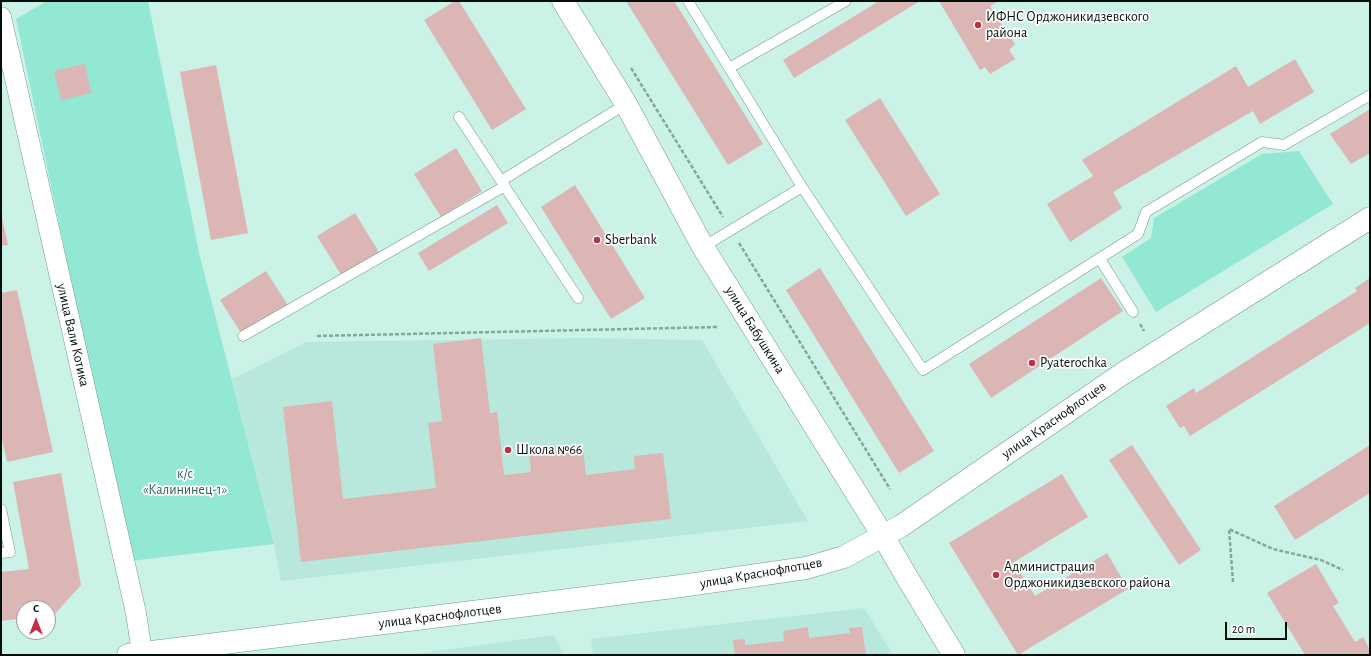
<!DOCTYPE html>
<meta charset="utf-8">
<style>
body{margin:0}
#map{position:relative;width:1371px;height:656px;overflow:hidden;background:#cbf2e7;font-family:"Alegreya Sans",sans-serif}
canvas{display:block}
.frame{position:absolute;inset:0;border:2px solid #030f0b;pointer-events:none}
.north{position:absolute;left:16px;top:600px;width:40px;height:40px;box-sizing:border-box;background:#fff;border:1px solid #9a9f9d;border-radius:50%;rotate:0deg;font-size:11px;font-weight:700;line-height:16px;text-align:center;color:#030f0b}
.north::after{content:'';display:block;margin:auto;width:14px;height:18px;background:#c13141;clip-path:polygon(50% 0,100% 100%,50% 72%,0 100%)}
.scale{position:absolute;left:1225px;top:622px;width:62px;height:18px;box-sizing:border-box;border:2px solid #030f0b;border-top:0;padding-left:5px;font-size:12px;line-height:14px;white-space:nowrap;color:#030f0b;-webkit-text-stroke:3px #fff;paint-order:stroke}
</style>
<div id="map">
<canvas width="1371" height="656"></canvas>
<div class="frame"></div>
<div class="north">С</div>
<div class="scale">20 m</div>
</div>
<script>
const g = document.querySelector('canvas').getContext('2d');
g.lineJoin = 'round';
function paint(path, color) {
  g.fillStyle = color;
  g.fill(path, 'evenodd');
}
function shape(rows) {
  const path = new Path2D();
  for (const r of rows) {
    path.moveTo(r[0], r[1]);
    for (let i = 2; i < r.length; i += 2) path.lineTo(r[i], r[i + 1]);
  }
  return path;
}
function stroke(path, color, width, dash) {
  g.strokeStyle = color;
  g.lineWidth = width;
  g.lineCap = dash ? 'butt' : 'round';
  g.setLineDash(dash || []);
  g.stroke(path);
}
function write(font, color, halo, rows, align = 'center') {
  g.font = font + ' "Alegreya Sans",sans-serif';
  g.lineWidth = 3.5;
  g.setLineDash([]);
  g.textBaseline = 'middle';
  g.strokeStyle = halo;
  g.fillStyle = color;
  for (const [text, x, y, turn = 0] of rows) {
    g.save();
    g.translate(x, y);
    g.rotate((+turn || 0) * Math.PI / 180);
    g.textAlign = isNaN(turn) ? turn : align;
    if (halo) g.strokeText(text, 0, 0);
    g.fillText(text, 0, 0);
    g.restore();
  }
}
const built = shape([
 [585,338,702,340,808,521,281,581,274,544,232,379,306,342],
 [864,608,893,655,593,655,591,639],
 [554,635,564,655,409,655]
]);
const green = shape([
 [47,1,148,1,199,253,274,544,130,561,16,19],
 [1299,151,1333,204,1156,312,1122,257,1151,238,1154,218,1262,154]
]);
const building = shape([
 [455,1,459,1,526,109,492,130,424,20],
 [626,1,674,1,763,144,728,165],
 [879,1,920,1,794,78,783,60],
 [939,1,999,1,990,6,1015,44,1009,50,1015,59,990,74,985,67,980,70],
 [1295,59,1314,92,1260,124,1253,111,1113,192,1122,208,1070,242,1047,204,1093,176,1082,160,1236,66,1248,87],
 [85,64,91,93,61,100,54,71],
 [216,65,248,233,211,240,180,72],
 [880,98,940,194,906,216,845,120],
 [1370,109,1370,153,1351,164,1330,134],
 [456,148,482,191,441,217,414,174],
 [575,185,645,298,611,319,541,207],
 [497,205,508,223,429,271,418,253],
 [1,213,8,245,1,246],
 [355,213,380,254,343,278,317,236],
 [820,268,934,451,899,473,786,290],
 [266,271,291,310,245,339,220,300],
 [1101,278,1123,311,991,398,969,364],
 [1370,278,1370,323,1190,436,1184,426,1180,428,1166,406,1194,388,1196,393,1357,291,1355,288],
 [17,290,53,452,7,462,1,434,1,293],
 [481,338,490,413,497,412,504,475,531,472,529,454,583,448,586,475,635,469,634,456,663,453,671,519,301,562,283,407,332,401,343,499,436,488,428,423,442,421,433,344],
 [1132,445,1201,550,1179,565,1109,460],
 [1370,445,1370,493,1295,540,1274,506],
 [61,473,81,585,54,615,48,616,48,608,24,608,24,618,1,621,1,572,29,569,13,482],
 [1062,474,1088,517,1014,562,1035,596,1107,553,1128,589,1018,655,949,543],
 [1316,564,1339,603,1333,606,1355,642,1363,637,1370,650,1370,655,1305,655,1267,593],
 [808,627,809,638,850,633,849,628,862,627,866,655,735,655,733,640,745,639,745,645,784,641,783,631]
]);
const path = shape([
 [631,68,723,217],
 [739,243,890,489],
 [1140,324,1144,331],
 [317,336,718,327],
 [1233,582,1229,529,1273,549,1321,560,1343,570]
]);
const lane = shape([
 [688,1,802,187,923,370,1138,234,1146,212,1262,142,1284,145,1370,95],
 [729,68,846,1],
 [459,117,578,298],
 [501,181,626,104],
 [703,247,802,187],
 [1100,259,1133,312],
 [243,336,505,186],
 [1,509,10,552,1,553]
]);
const street = shape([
 [1,17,136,613,142,653]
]);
const secondary = shape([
 [563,1,626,104,703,247,883,536,908,579,954,655],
 [128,655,681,586,806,568,844,557,901,526,1122,374,1370,218]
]);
const markers = [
 [978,25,4,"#c13141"],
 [597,240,4,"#c13141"],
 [1032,363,4,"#c13141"],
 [508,450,4,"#c13141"],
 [996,575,4,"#c13141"]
];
const poiNames = [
 ["ИФНС Орджоникидзевского",986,17],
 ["района",986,33],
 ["Sberbank",605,240],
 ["Pyaterochka",1040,363],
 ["Школа №66",516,450],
 ["Администрация",1004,567],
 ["Орджоникидзевского района",1004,583]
];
const streetNames = [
 ["улица Бабушкина",755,330,58],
 ["улица Вали Котика",73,335,77],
 ["улица Краснофлотцев",1054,420,-35],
 ["улица Краснофлотцев",761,573,-10],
 ["улица Краснофлотцев",440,616,-7]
];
const parkNames = [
 ["к/с",185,474],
 ["«Калининец-1»",185,490]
];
paint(built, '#b7e8db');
paint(green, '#92e8d3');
paint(building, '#dbb6b5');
stroke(lane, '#74998f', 11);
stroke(street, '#74998f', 21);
stroke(secondary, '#74998f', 23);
stroke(path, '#86a49c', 2.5, [4, 2]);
stroke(lane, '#fff', 10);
stroke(street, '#fff', 20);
stroke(secondary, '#fff', 22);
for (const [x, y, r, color] of markers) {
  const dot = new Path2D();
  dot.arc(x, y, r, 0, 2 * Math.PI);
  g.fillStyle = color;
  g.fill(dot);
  stroke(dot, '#fff', 1.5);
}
write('14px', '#030f0b', '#fff', poiNames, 'left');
write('14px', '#030f0b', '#fff', streetNames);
write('14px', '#2a6357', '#fff', parkNames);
</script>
